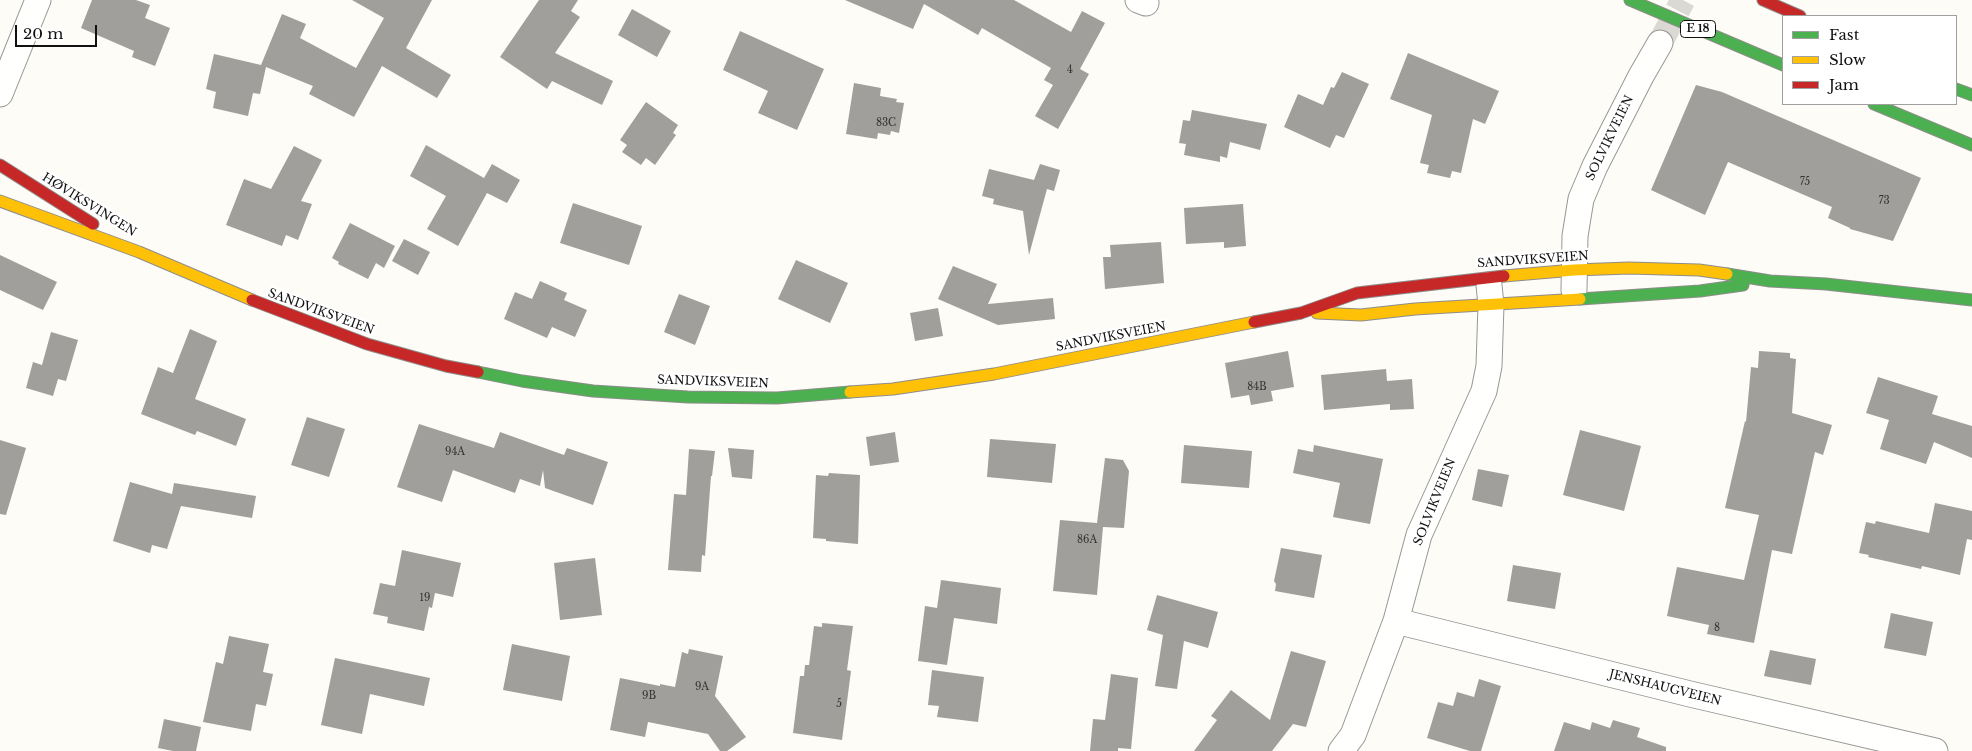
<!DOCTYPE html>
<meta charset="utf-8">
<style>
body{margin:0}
#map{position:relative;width:1972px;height:751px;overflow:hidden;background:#fdfcf7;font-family:"Libre Baskerville",serif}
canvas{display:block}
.legend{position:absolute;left:1782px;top:15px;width:175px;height:90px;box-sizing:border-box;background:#fff;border:1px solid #a0a0a0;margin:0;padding:6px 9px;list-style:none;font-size:15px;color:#111}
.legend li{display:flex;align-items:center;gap:10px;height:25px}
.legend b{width:25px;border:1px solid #a0a0a0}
.scale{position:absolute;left:15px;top:25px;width:82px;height:22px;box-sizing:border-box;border:2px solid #111;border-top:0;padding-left:6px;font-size:15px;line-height:18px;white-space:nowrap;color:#111;-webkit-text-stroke:4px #fff;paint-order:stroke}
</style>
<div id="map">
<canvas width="1972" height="751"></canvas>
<ul class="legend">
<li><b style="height:6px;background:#4caf50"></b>Fast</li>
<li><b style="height:6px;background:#ffc107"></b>Slow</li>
<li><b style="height:6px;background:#c62828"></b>Jam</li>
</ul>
<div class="scale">20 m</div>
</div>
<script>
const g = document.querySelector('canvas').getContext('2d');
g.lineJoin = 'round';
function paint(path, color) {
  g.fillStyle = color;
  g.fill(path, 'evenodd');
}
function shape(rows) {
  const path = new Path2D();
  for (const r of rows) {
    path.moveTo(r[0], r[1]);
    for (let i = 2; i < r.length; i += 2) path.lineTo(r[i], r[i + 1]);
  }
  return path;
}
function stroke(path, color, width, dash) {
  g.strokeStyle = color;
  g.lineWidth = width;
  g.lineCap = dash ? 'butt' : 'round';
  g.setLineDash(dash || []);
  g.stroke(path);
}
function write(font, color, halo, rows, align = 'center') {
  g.font = font + ' "Libre Baskerville",serif';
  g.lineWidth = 5;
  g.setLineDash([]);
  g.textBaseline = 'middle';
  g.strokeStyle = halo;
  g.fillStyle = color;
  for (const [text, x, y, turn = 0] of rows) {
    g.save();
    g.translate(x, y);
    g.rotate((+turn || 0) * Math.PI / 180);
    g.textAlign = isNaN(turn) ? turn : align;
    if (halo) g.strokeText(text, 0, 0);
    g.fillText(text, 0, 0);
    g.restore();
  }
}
const building = shape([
 [92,0,136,0,150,5,145,18,170,28,155,66,132,57,134,51,81,28],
 [352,0,432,0,406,48,451,75,437,98,382,66,354,117,309,94,313,86,266,67,260,94,253,93,248,116,213,108,216,92,206,89,214,54,261,65,282,14,306,24,300,38,356,68,384,18],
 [539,0,578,0,571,11,580,17,555,53,613,81,602,105,552,81,547,89,500,57],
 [845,0,1014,0,1071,32,1082,11,1105,23,1080,69,1089,74,1058,129,1035,116,1053,85,1044,80,1051,68,982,28,978,35,924,4,913,29],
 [632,9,671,31,657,57,618,35],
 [740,31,824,69,797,130,758,113,768,91,723,70],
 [1408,53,1499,91,1485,124,1473,119,1461,173,1452,171,1450,178,1427,173,1429,165,1420,163,1432,115,1390,99],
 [1342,72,1369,84,1344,138,1336,135,1330,148,1284,127,1298,94,1323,105,1331,87,1334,88],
 [854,83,881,88,880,96,897,99,896,102,904,103,899,133,891,131,890,135,878,133,877,139,846,134],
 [1696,85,1722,92,1921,178,1893,241,1850,229,1850,228,1828,218,1832,207,1728,162,1705,215,1651,190],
 [646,102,678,125,673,133,676,135,655,165,646,158,641,165,622,152,627,145,620,140],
 [1192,110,1267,124,1260,150,1230,142,1227,158,1220,156,1220,162,1184,155,1186,144,1179,143,1183,120,1190,121],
 [426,145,484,178,492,164,520,180,507,203,487,193,458,246,427,229,446,196,410,176],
 [294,146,322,160,301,201,312,204,298,240,286,235,282,246,226,225,244,179,271,189],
 [1040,164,1060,170,1054,191,1047,189,1029,255,1023,211,993,204,994,199,982,196,989,169,1034,180],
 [573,203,642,226,629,265,560,243],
 [1243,204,1246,246,1224,248,1224,242,1186,244,1184,208],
 [350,223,395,246,384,268,376,263,368,279,338,264,339,262,332,258],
 [404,239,430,252,418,275,392,261],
 [1161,242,1164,283,1105,289,1103,257,1111,257,1110,245],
 [0,255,57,282,43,310,0,290],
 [796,260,848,283,830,323,778,299],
 [953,266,997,284,988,304,1053,298,1055,319,998,325,938,299],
 [540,281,567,293,564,300,587,310,575,337,552,327,547,338,504,319,515,292,532,299],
 [679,294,710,306,695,345,664,332],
 [938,308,943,336,915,341,910,313],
 [190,329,217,341,195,399,246,419,236,446,197,431,195,435,141,414,158,367,173,373],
 [51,332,78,340,66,381,58,379,53,396,26,388,33,362,42,365],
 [1288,351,1294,387,1271,391,1273,401,1251,405,1249,395,1231,398,1225,363],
 [1759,351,1790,353,1790,358,1796,359,1792,413,1832,425,1823,455,1815,452,1792,554,1772,550,1754,643,1707,634,1709,625,1667,616,1677,567,1744,580,1759,515,1725,508,1745,421,1746,422,1751,367,1758,368],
 [1386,369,1387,381,1412,379,1414,409,1390,410,1390,404,1324,410,1321,375],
 [1878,377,1938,396,1932,414,1972,426,1972,458,1934,442,1926,464,1880,449,1889,420,1866,413],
 [307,417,345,429,329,477,291,465],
 [419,424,494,448,500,432,564,455,567,448,608,462,593,505,545,488,543,470,540,486,520,479,515,493,453,470,442,502,397,487],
 [1580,430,1641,446,1624,511,1563,495],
 [895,432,899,462,870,466,866,437],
 [990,439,1056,444,1052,483,987,477],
 [0,440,26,448,6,515,0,514],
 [1184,445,1252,451,1249,488,1181,483],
 [1314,445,1383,459,1370,524,1333,517,1340,483,1293,473,1298,449,1313,452],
 [728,448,754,450,752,479,732,477],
 [689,449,715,451,712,476,711,476,705,556,702,555,701,572,668,570,674,494,686,495],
 [1105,458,1123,460,1129,471,1124,528,1103,527,1097,595,1053,591,1060,520,1097,523],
 [1478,469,1509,475,1502,507,1472,500],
 [829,473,860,475,858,544,826,541,826,539,813,538,816,475,828,476],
 [130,482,172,494,174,483,256,496,252,518,181,506,167,549,152,545,150,553,113,541],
 [1935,503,1972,511,1972,540,1967,539,1960,575,1922,566,1921,569,1868,557,1869,555,1859,553,1866,522,1875,524,1876,521,1929,533],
 [1281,548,1322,555,1314,598,1275,591,1276,584,1274,581],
 [402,550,461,563,453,597,435,593,432,608,429,607,424,631,387,623,388,617,373,614,380,583,395,586],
 [595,558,602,615,560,620,554,563],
 [1513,565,1561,573,1555,609,1507,601],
 [941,580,1001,588,997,624,954,618,947,665,918,661,925,606,937,608],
 [1157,595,1218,612,1208,648,1184,641,1177,689,1155,686,1163,635,1147,630],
 [1891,613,1933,622,1926,656,1884,648],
 [822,623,853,626,847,670,851,671,842,740,793,733,800,676,804,676,805,665,809,665,814,626,822,627],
 [229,636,269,644,263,672,273,674,266,706,256,704,251,731,203,722,216,662,223,664],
 [512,644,570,656,562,701,503,690],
 [689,649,723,656,715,696,746,737,727,751,720,751,708,734,648,722,645,737,610,730,620,678,660,686,660,684,675,687,682,652,688,654],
 [1770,650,1816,659,1811,685,1764,676],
 [1291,651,1326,661,1306,727,1293,724,1272,751,1194,751,1217,720,1211,716,1231,690,1270,720],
 [335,658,430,678,424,706,370,694,362,734,321,725],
 [932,670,984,677,978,722,937,717,939,706,928,705],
 [1111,674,1138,678,1131,749,1118,748,1118,751,1090,751,1093,719,1105,720],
 [1479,679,1501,686,1481,751,1470,751,1427,738,1438,702,1453,706,1457,692,1474,697],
 [164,719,201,727,196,751,173,751,158,748],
 [1613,720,1640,728,1637,737,1666,747,1666,751,1554,751,1564,722,1590,730,1592,722,1610,728]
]);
const streetTunnel = shape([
 [1660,43,1683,0]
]);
const street = shape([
 [1138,0,1146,3],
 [0,94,38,0],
 [1574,290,1575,236,1581,199,1595,166,1641,76,1660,43],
 [1396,621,1690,694,1935,751],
 [1341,751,1353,735,1396,621,1419,535,1484,391,1489,366,1491,305,1489,285]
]);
const fast = shape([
 [1630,0,1783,65],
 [1956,89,1972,95],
 [1874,104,1972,145],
 [1727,274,1770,281,1826,284,1972,300],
 [1580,299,1700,291,1743,285],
 [478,372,522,381,593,391,688,397,777,398,850,392]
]);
const slow = shape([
 [0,201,139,252,252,300],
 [1504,276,1574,270,1629,268,1699,270,1727,274],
 [1317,313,1361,315,1415,309,1580,299],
 [850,392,893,389,994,374,1254,322]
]);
const jam = shape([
 [1763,0,1800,16],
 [0,165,93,224],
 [252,300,367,344,446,366,478,372],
 [1254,322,1301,313,1357,293,1504,276]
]);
const numberNames = [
 ["4",1070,70],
 ["83C",886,123],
 ["75",1805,182],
 ["73",1884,201],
 ["84B",1257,387],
 ["94A",455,452],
 ["86A",1087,540],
 ["19",425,598],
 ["8",1717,628],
 ["9A",702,687],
 ["9B",649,696],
 ["5",839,704]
];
const shields = [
 [1698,29,35]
];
const shieldNames = [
 ["E 18",1698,29]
];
const streetNames = [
 ["SOLVIKVEIEN",1610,138,-64],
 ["HØVIKSVINGEN",89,205,32],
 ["SANDVIKSVEIEN",1533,260,-4],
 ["SANDVIKSVEIEN",321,312,20],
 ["SANDVIKSVEIEN",1111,337,-11],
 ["SANDVIKSVEIEN",713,382,2],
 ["SOLVIKVEIEN",1435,502,-68],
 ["JENSHAUGVEIEN",1665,688,14]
];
paint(building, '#a19f9c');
stroke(streetTunnel, '#dad9d4', 25, [25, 12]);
stroke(street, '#979795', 27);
stroke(fast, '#8e8d8b', 13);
stroke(slow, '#8e8d8b', 13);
stroke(jam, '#8e8d8b', 13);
stroke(street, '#fffffe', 25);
stroke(fast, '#4caf50', 11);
stroke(slow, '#ffc107', 11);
stroke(jam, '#c62828', 11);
write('10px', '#353434', null, numberNames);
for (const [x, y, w] of shields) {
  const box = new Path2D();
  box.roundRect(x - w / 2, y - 8.5, w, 17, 4);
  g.fillStyle = '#fff';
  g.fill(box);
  stroke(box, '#111', 1);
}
write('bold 11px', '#111', null, shieldNames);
write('12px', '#111', '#fff', streetNames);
</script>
